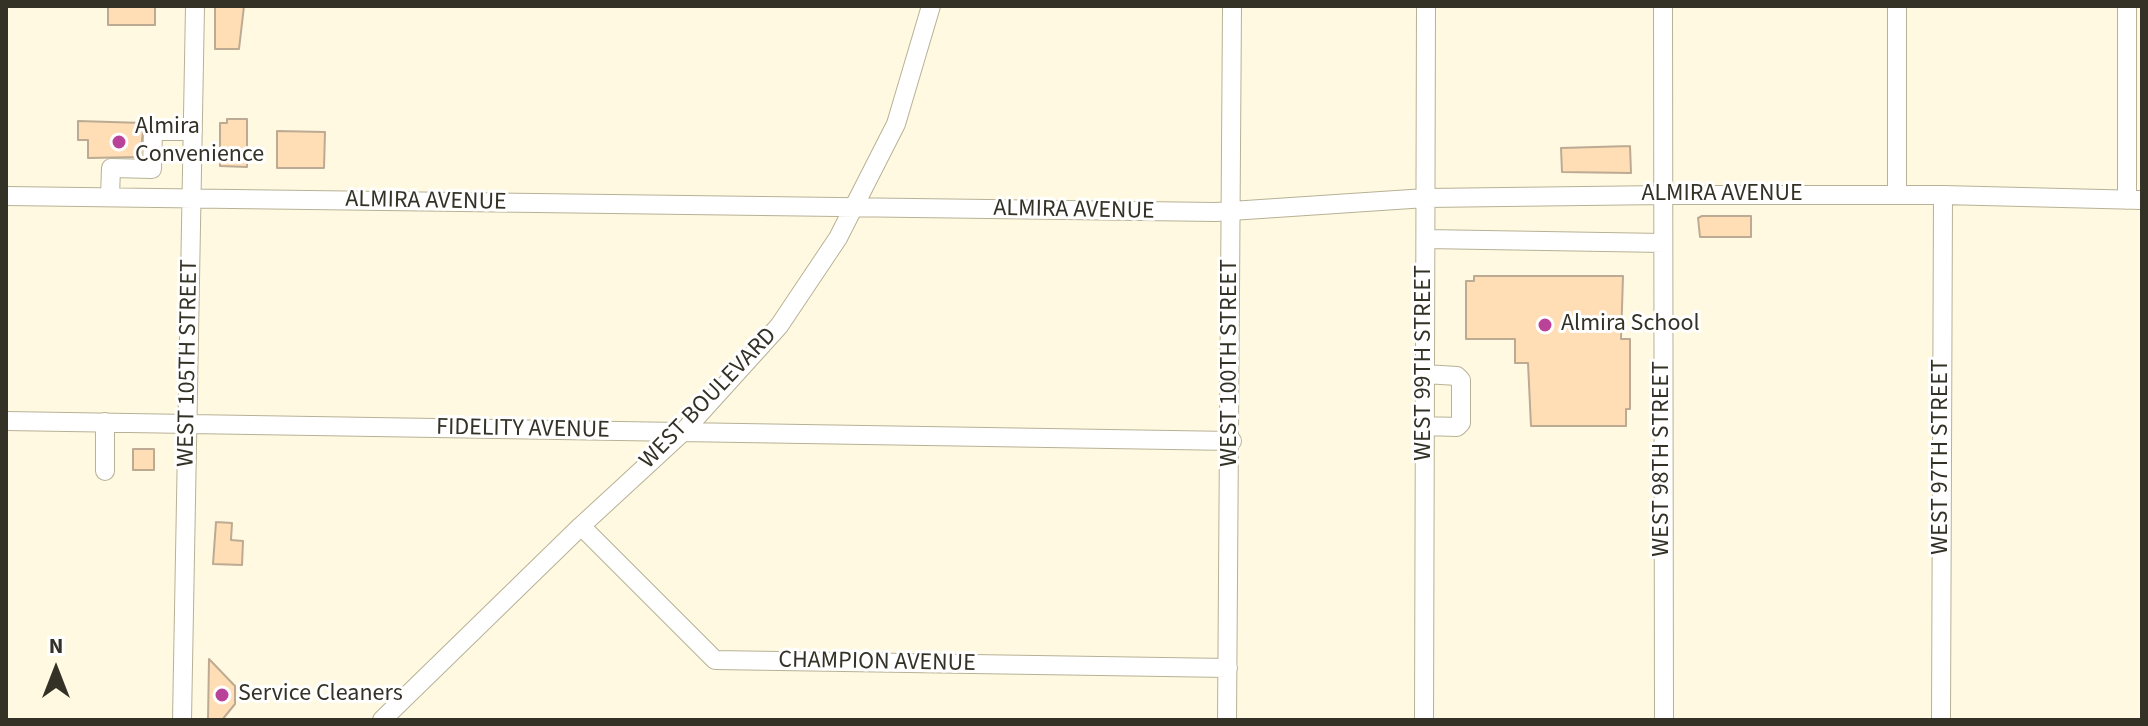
<!DOCTYPE html>
<style>
body{margin:0}
#map{position:relative;width:2148px;height:726px;overflow:hidden;background:#fff9e2;font-family:"Source Sans 3",sans-serif}
canvas{display:block}
.frame{position:absolute;inset:0;border:8px solid #343226;pointer-events:none}
.north{position:absolute;left:16px;top:630px;width:80px;height:80px;-webkit-text-stroke:6px #fff;paint-order:stroke;rotate:0deg;font-size:22px;font-weight:700;line-height:32px;text-align:center;color:#343226}
.north::after{content:'';display:block;margin:auto;width:28px;height:36px;background:#343226;clip-path:polygon(50% 0,100% 100%,50% 72%,0 100%)}
</style>
<div id="map">
<canvas width="2148" height="726"></canvas>
<div class="frame"></div>
<div class="north">N</div>
</div>
<script>
const g = document.querySelector('canvas').getContext('2d');
g.lineJoin = 'round';
function paint(path, color) {
  g.fillStyle = color;
  g.fill(path, 'evenodd');
}
function shape(rows) {
  const path = new Path2D();
  for (const r of rows) {
    path.moveTo(r[0], r[1]);
    for (let i = 2; i < r.length; i += 2) path.lineTo(r[i], r[i + 1]);
  }
  return path;
}
function stroke(path, color, width, dash) {
  g.strokeStyle = color;
  g.lineWidth = width;
  g.lineCap = dash ? 'butt' : 'round';
  g.setLineDash(dash || []);
  g.stroke(path);
}
function write(font, color, halo, rows, align = 'center') {
  g.font = font + ' "Source Sans 3",sans-serif';
  g.lineWidth = 6;
  g.setLineDash([]);
  g.textBaseline = 'middle';
  g.strokeStyle = halo;
  g.fillStyle = color;
  for (const [text, x, y, turn = 0] of rows) {
    g.save();
    g.translate(x, y);
    g.rotate((+turn || 0) * Math.PI / 180);
    g.textAlign = isNaN(turn) ? turn : align;
    if (halo) g.strokeText(text, 0, 0);
    g.fillText(text, 0, 0);
    g.restore();
  }
}
const building = shape([
 [108,6,155,6,155,25,108,25,108,6],
 [215,6,244,6,239,49,215,49,215,6],
 [227,119,247,119,247,167,220,166,220,123,227,123,227,119],
 [78,121,144,123,140,157,88,158,88,140,78,140,78,121],
 [277,131,325,132,324,168,277,168,277,131],
 [1630,146,1631,173,1562,172,1561,148,1630,146],
 [1702,216,1751,216,1751,237,1700,237,1698,218,1702,216],
 [1474,276,1623,276,1621,339,1630,339,1630,409,1626,409,1626,426,1531,426,1528,363,1515,363,1515,339,1466,339,1466,281,1474,281,1474,276],
 [133,449,154,449,154,470,133,470,133,449],
 [216,522,232,523,231,540,243,541,242,565,213,564,216,522],
 [209,659,235,686,235,704,222,720,208,720,209,659]
]);
const minor = shape([
 [1663,6,1664,720],
 [2127,6,2127,200],
 [1897,195,1897,6],
 [6,196,1216,212,1426,198,1663,195,1943,195,2142,200],
 [110,197,111,168,152,169,153,131,193,131],
 [1426,239,1663,243],
 [6,421,1232,441],
 [105,422,105,471],
 [1425,426,1457,427,1461,423,1461,380,1457,376,1425,374],
 [581,526,715,660,1228,668],
 [182,720,195,6],
 [382,720,581,526,683,432,779,326,838,238,896,124,931,6],
 [1227,720,1232,6],
 [1424,720,1426,6],
 [1941,720,1943,195]
]);
const markers = [
 [119,142,8,"#b94399"],
 [1545,325,8,"#b94399"],
 [222,695,8,"#b94399"]
];
const poiNames = [
 ["Almira",135,128],
 ["Convenience",135,156],
 ["Almira School",1561,325],
 ["Service Cleaners",238,695]
];
const streetNames = [
 ["ALMIRA AVENUE",1722,195],
 ["ALMIRA AVENUE",426,202,1],
 ["ALMIRA AVENUE",1074,211,1],
 ["WEST 105TH STREET",189,363,-89],
 ["WEST 100TH STREET",1231,363,-90],
 ["WEST 99TH STREET",1425,363,-90],
 ["WEST BOULEVARD",709,399,-46],
 ["FIDELITY AVENUE",523,430,1],
 ["WEST 97TH STREET",1942,457,-90],
 ["WEST 98TH STREET",1663,459,-90],
 ["CHAMPION AVENUE",877,663,1]
];
paint(building, '#ffdeb6');
stroke(building, '#bdaa93', 2);
stroke(minor, '#b7b195', 20);
stroke(minor, '#fff', 18);
for (const [x, y, r, color] of markers) {
  const dot = new Path2D();
  dot.arc(x, y, r, 0, 2 * Math.PI);
  g.fillStyle = color;
  g.fill(dot);
  stroke(dot, '#fff', 3);
}
write('24px', '#343226', '#fff', poiNames, 'left');
write('24px', '#343226', '#fff', streetNames);
</script>
